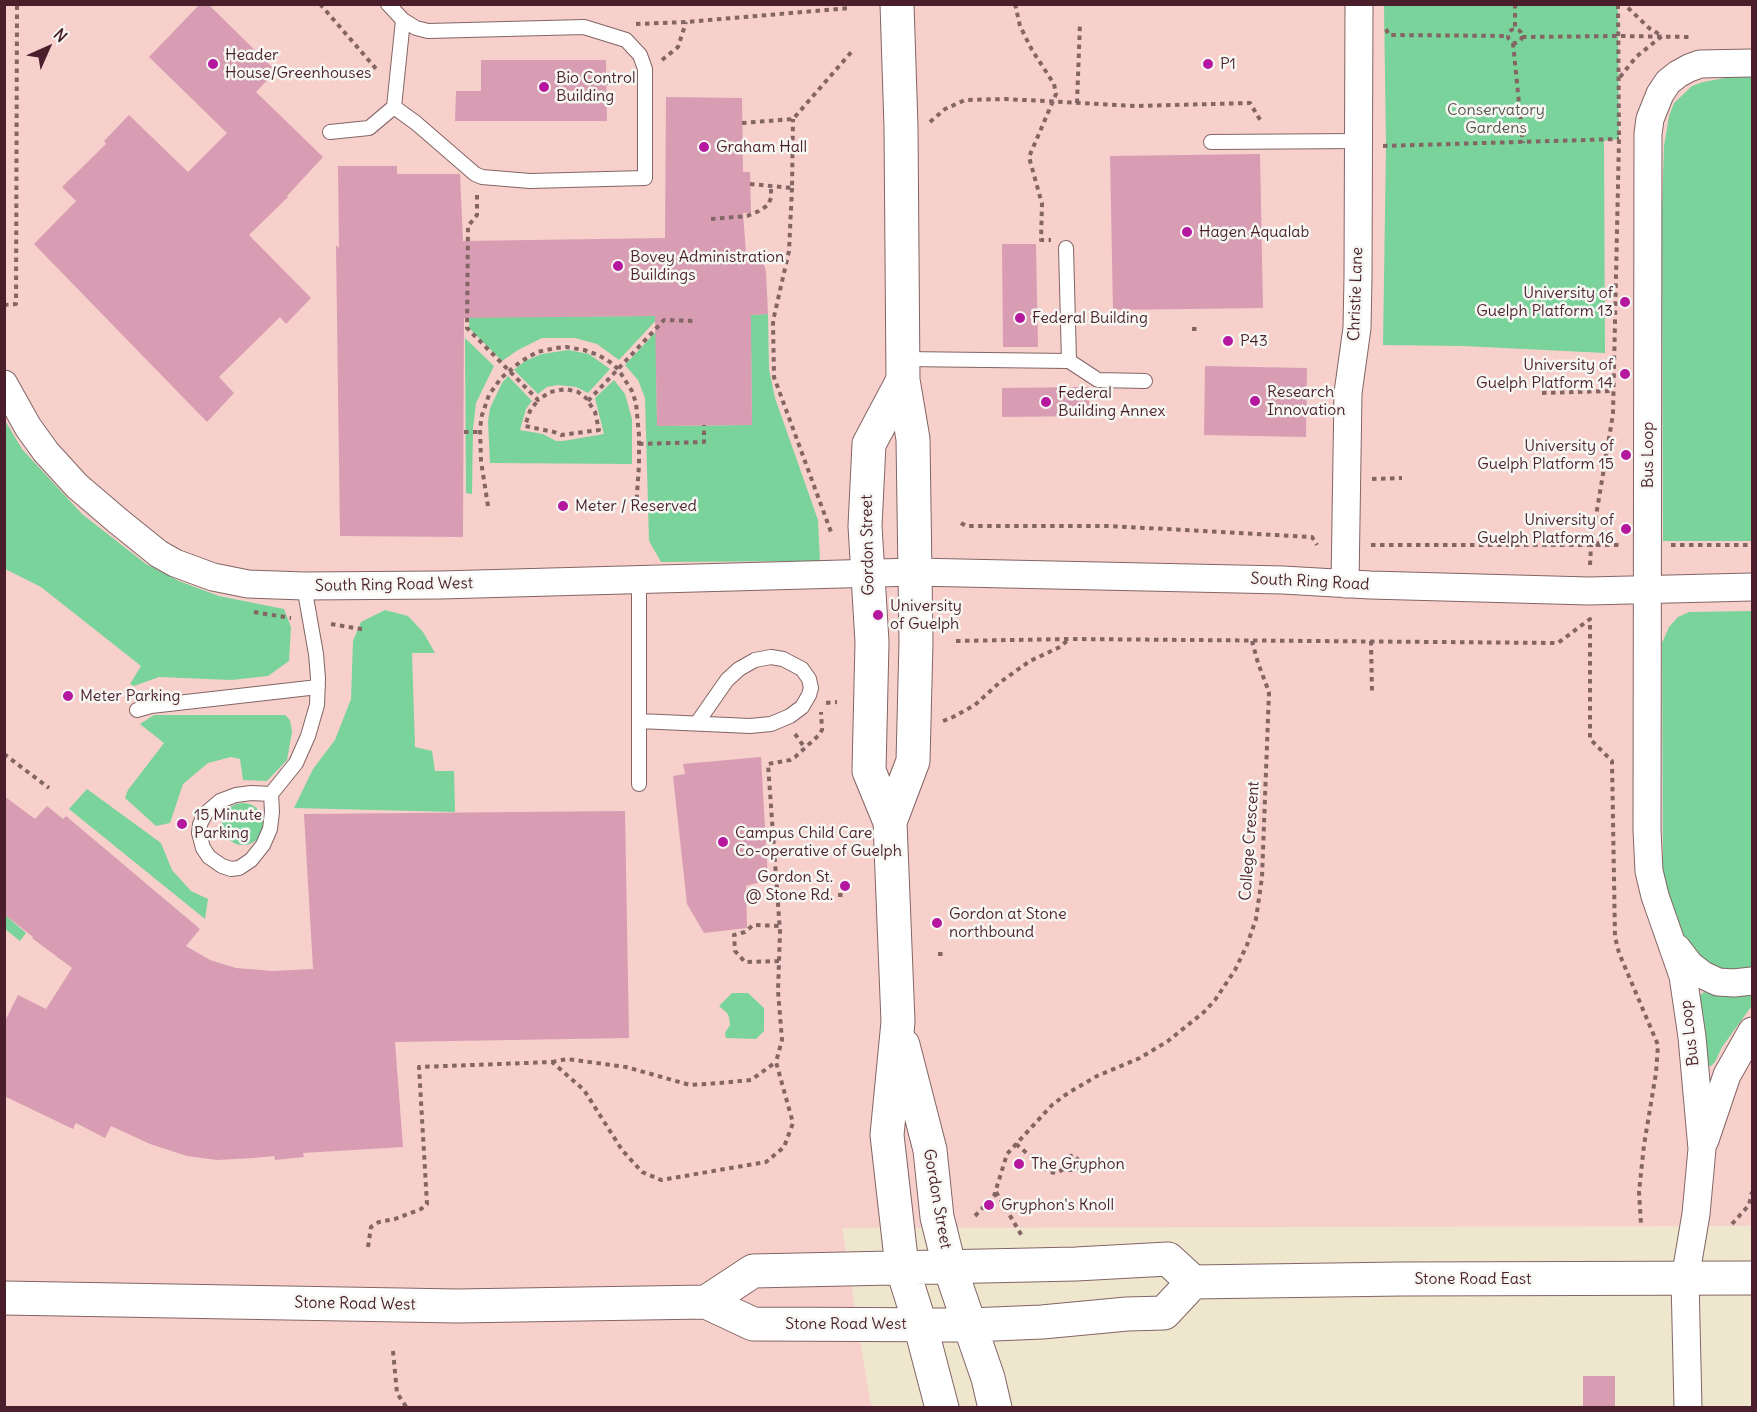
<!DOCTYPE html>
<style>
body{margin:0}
#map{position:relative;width:1757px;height:1412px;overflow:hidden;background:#eee6cd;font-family:Delius,sans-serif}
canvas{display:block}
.frame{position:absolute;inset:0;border:6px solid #4a1f2b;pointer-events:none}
.north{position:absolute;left:18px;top:18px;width:60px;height:60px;-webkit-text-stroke:4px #f6f6f2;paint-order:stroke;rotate:45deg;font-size:16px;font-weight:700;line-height:24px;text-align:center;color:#4a1f2b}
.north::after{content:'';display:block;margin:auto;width:21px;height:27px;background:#4a1f2b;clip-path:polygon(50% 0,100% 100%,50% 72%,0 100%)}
</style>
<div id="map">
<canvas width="1757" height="1412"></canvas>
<div class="frame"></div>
<div class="north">N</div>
</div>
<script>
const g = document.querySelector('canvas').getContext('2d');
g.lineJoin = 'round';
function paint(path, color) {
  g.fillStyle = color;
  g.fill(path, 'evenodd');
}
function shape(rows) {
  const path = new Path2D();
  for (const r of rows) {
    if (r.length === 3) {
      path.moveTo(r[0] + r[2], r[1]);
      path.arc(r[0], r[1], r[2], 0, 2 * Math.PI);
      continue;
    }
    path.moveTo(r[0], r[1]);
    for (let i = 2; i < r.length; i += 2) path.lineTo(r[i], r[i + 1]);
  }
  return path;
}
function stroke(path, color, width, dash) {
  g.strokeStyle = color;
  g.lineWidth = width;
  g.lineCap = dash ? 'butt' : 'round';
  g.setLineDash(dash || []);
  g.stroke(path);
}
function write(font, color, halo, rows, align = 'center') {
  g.font = font + ' Delius,sans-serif';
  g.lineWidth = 5;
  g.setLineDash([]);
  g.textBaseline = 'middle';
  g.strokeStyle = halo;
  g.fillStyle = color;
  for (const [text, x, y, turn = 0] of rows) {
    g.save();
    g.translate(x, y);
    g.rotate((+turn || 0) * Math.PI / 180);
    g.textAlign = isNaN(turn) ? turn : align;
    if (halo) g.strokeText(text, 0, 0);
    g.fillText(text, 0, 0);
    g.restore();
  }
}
const built = shape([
 [5,5,1752,5,1752,1226,842,1228,870,1401,873,1407,5,1408]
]);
const green = shape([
 [1384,5,1618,5,1619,139,1604,141,1605,353,1463,346,1383,345,1386,146],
 [1752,76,1752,541,1663,541,1662,211,1664,146,1669,116,1674,103,1692,86,1703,82,1731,77],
 [470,285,492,317,660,316,619,360,597,344,575,338,542,338,518,350,502,361,469,328],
 [768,314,769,369,775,398,818,520,820,561,661,562,649,541,645,398,638,380,625,365,663,324,656,341,657,426,752,425,751,341,712,317],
 [465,338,494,366,476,403,473,429,472,494,466,493],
 [568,350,589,354,610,369,588,393,576,387,558,385,547,387,538,394,514,370,525,361,542,354],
 [508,376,532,401,526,409,520,430,543,434,556,441,563,441,604,434,595,398,614,380,625,394,632,419,632,464,490,463,488,422,490,408,502,383],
 [4,419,22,449,82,514,146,564,179,581,219,596,284,609,291,627,289,661,268,676,231,680,159,677,134,686,130,684,141,666,41,587,5,569],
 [385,610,408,616,423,632,435,653,412,653,415,747,432,751,435,771,454,771,455,812,294,808,313,769,335,740,351,699,353,641,361,622],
 [1752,611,1752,973,1713,970,1687,948,1672,911,1663,876,1662,643,1669,627,1678,617,1689,612],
 [154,715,285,715,290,720,292,732,287,760,267,781,243,780,240,759,231,757,208,763,183,784,170,823,156,826,125,798,128,790,164,743,140,724],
 [87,789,161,843,172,870,191,891,208,899,205,919,69,809],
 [243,824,21],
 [5,915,26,933,20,941,5,929],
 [1704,992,1719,996,1752,996,1751,1007,1722,1047,1715,1062,1711,1066,1708,1066,1706,1062,1706,1033,1699,996],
 [732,993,748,993,764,1008,764,1031,756,1039,726,1038,725,1033,730,1025,729,1017,727,1013,719,1006]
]);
const building = shape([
 [200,4,208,4,276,71,256,92,323,157,287,196,288,197,249,235,311,298,286,324,280,317,219,377,234,393,207,422,34,244,76,201,62,187,106,144,104,141,129,115,188,172,227,133,149,57],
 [481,60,606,60,607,121,455,121,456,91,481,91],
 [666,97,742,98,743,172,750,172,751,213,743,213,746,253,756,255,763,262,766,271,768,314,751,315,752,425,657,426,655,316,464,318,463,537,340,536,336,245,339,248,338,166,397,166,397,174,460,174,463,241,665,238],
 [1260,154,1263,308,1113,310,1110,156],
 [1002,244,1036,244,1038,347,1003,347],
 [1205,366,1307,368,1306,437,1204,435],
 [1089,387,1090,416,1002,417,1002,388],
 [761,757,768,880,746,886,747,928,704,933,687,904,673,776,685,774,683,764],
 [4,796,35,819,47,806,63,819,66,816,200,929,186,946,210,960,236,968,273,971,313,969,304,814,625,811,629,1038,395,1042,403,1147,303,1153,304,1157,275,1160,274,1156,254,1158,217,1160,187,1156,150,1144,111,1126,105,1138,76,1123,73,1129,4,1096,4,1023,18,995,46,1009,72,968,32,938,33,937,4,914],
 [1583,1376,1615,1376,1615,1407,1583,1407]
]);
const path = shape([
 [320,4,378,71],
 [1015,4,1020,26,1032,50,1054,84,1056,94,1029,157,1042,204,1041,240,1051,240],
 [1515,4,1515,29],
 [636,24,686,22,850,8],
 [1515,36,7],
 [1386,29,1389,35,1508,36],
 [1522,37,1618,36,1692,37],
 [1513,43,1523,143],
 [662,60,678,47,686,22],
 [1620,77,1636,57,1662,36,1649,28,1624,4],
 [607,83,628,83],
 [1077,103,1080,23],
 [930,122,945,109,965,100,1006,99,1135,106,1250,103,1262,123],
 [742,123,793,119,854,49],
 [1383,146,1619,139],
 [750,184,792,188,793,119],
 [792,188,789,251,773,321,774,377,831,532],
 [477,195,477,215,468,226,467,328,538,400,550,392,566,389,578,392,586,398,595,412,599,430,561,435,554,432,525,426,530,411,538,400],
 [711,219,747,216,759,211,768,205,771,198,771,185],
 [4,305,16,304,17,4],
 [1192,329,1199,329],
 [1542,393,1613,391],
 [588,401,664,320,696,321],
 [464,432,480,432],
 [639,444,704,442,704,425],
 [1372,479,1402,478],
 [488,506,481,461,480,428,482,415,489,395,501,378,520,362,537,352,556,348,566,347,584,350,598,355,610,362,618,369,632,391,636,403,639,435,639,465,636,508],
 [961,523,966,526,1110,526,1312,537,1317,545],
 [1595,544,1603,542],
 [1371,545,1621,545],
 [1671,545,1752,545],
 [1590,565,1591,546,1613,414,1619,139,1618,4],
 [254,612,291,618],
 [331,624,366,630],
 [956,641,1069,639,1558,643,1590,619,1590,739,1612,761,1615,937,1619,953,1658,1045,1656,1073,1644,1145,1639,1192,1641,1224],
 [1371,641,1372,692],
 [826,703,837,702],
 [943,721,953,717,975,705,999,683,1030,661,1060,647,1069,639],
 [795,734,805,748],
 [4,754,49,788],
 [838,895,845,895],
 [937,923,943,922],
 [938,954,943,954],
 [779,961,745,962,735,951,734,935,745,932,753,925,780,926],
 [552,1062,567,1059,626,1067,690,1085,720,1083,751,1080,776,1062],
 [1016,1144,1049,1172,1056,1173,1062,1170,1074,1170,1079,1167,1079,1161,1074,1155,1068,1157,1062,1170],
 [996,1192,1022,1236],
 [975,1216,994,1196,1007,1154,1052,1105,1068,1093,1097,1076,1140,1058,1168,1041,1204,1012,1215,1000,1235,970,1247,945,1256,919,1262,877,1269,692,1258,663,1252,641],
 [1732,1224,1749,1205,1752,1192],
 [368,1247,371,1227,379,1222,395,1219,421,1209,427,1204,419,1067,552,1062,584,1090,622,1150,642,1172,661,1180,766,1162,784,1147,793,1123,776,1062,782,1040,778,991,780,932,768,764,790,760,795,757,818,736,822,730,821,712],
 [393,1351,397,1393,407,1408]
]);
const lane = shape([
 [388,4,403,20,416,28,428,31,584,27,626,40,640,55,645,69,645,178,530,181,482,177,475,174,416,123,394,107],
 [330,132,369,128,394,107,403,20],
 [1211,142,1359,141],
 [1066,248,1069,361],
 [903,359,1069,361,1098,380,1145,381],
 [639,580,639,784],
 [137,710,151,706,318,687],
 [639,721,750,726,771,724,790,716,802,707,809,695,811,688,809,679,802,669,783,659,771,657,755,660,739,669,727,680,697,723],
 [271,794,272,812,270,829,263,845,251,860,239,868,231,869,222,866,209,857,203,848,199,833,200,824,206,813,220,801,236,795,251,793,271,794,296,763,308,736,317,705,318,678,316,654,304,586]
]);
const street = shape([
 [4,384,28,427,46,452,77,486,118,521,159,554,175,563,213,577,248,584,304,586,441,585,915,572,1283,580,1370,585,1589,591,1752,587],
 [1345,584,1348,393,1357,328,1358,278,1359,4],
 [1677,948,1690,965,1703,975,1718,982,1734,983,1752,981],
 [1705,1140,1727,1075,1752,1031],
 [1688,1408,1685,1279,1696,1214,1702,1149,1692,1037,1683,976,1655,896,1649,871,1647,830,1648,134,1650,119,1660,94,1668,82,1678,74,1689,68,1700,64,1752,63]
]);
const secondary = shape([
 [903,380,869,444,865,526,872,642,869,771,890,822,898,1022,887,1135,902,1267,920,1324,942,1408],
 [890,822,913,761,916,642,913,439,903,380,901,127,897,4],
 [903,1045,930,1150,937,1217,949,1265,988,1378,995,1408],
 [4,1298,457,1306,706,1302,753,1324,970,1325,1042,1322,1127,1314,1164,1313,1193,1282,1401,1279,1752,1278],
 [706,1302,753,1271,1076,1264,1168,1259,1193,1282]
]);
const markers = [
 [213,64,6,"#b5179e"],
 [1208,64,6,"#b5179e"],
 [544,87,6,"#b5179e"],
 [704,147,6,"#b5179e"],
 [1187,232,6,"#b5179e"],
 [618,266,6,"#b5179e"],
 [1625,302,6,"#b5179e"],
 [1020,318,6,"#b5179e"],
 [1228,341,6,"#b5179e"],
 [1625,374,6,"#b5179e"],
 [1255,401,6,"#b5179e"],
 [1046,402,6,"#b5179e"],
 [1626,455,6,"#b5179e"],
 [563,506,6,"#b5179e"],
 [1626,529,6,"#b5179e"],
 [878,615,6,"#b5179e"],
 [68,696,6,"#b5179e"],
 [182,824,6,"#b5179e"],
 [723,842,6,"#b5179e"],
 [845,886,6,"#b5179e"],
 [937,923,6,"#b5179e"],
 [1019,1164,6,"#b5179e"],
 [989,1205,6,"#b5179e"]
];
const poiNames = [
 ["Header",225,55],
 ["House/Greenhouses",225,73],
 ["P1",1220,64],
 ["Bio Control",556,78],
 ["Building",556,96],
 ["Graham Hall",716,147],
 ["Hagen Aqualab",1199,232],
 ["Bovey Administration",630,257],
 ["Buildings",630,275],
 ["University of",1613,293,"right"],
 ["Guelph Platform 13",1613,311,"right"],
 ["Federal Building",1032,318],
 ["P43",1240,341],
 ["University of",1613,365,"right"],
 ["Guelph Platform 14",1613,383,"right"],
 ["Research",1267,392],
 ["Innovation",1267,410],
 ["Federal",1058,393],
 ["Building Annex",1058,411],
 ["University of",1614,446,"right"],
 ["Guelph Platform 15",1614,464,"right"],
 ["Meter / Reserved",575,506],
 ["University of",1614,520,"right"],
 ["Guelph Platform 16",1614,538,"right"],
 ["University",890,606],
 ["of Guelph",890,624],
 ["Meter Parking",80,696],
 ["15 Minute",194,815],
 ["Parking",194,833],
 ["Campus Child Care",735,833],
 ["Co-operative of Guelph",735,851],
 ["Gordon St.",833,877,"right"],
 ["@ Stone Rd.",833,895,"right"],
 ["Gordon at Stone",949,914],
 ["northbound",949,932],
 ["The Gryphon",1031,1164],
 ["Gryphon's Knoll",1001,1205]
];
const parkNames = [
 ["Conservatory",1496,110],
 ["Gardens",1496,128]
];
const streetNames = [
 ["Christie Lane",1356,294,-88],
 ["Bus Loop",1648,455,-90],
 ["Gordon Street",868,545,-91],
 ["South Ring Road",1310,582,3],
 ["South Ring Road West",394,585,-1],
 ["College Crescent",1250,841,-86],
 ["Bus Loop",1690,1033,-97],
 ["Gordon Street",937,1199,80],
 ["Stone Road East",1473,1279],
 ["Stone Road West",355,1304,1],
 ["Stone Road West",846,1324]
];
paint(built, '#f7d0cc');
paint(green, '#7ad39a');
paint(building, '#d89db3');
stroke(lane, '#836564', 16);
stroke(street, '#836564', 29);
stroke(secondary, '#836564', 35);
stroke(path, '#836564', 4, [4.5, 4.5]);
stroke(lane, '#fff', 14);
stroke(street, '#fff', 27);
stroke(secondary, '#fff', 33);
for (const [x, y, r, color] of markers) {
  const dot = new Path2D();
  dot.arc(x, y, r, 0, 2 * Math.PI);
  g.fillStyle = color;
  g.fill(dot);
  stroke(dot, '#f6f6f2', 2);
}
write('16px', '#4a1f2b', '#f6f6f2', poiNames, 'left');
write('16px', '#58554c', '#f6f6f2', parkNames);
write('16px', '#4a1f2b', '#f6f6f2', streetNames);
</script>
